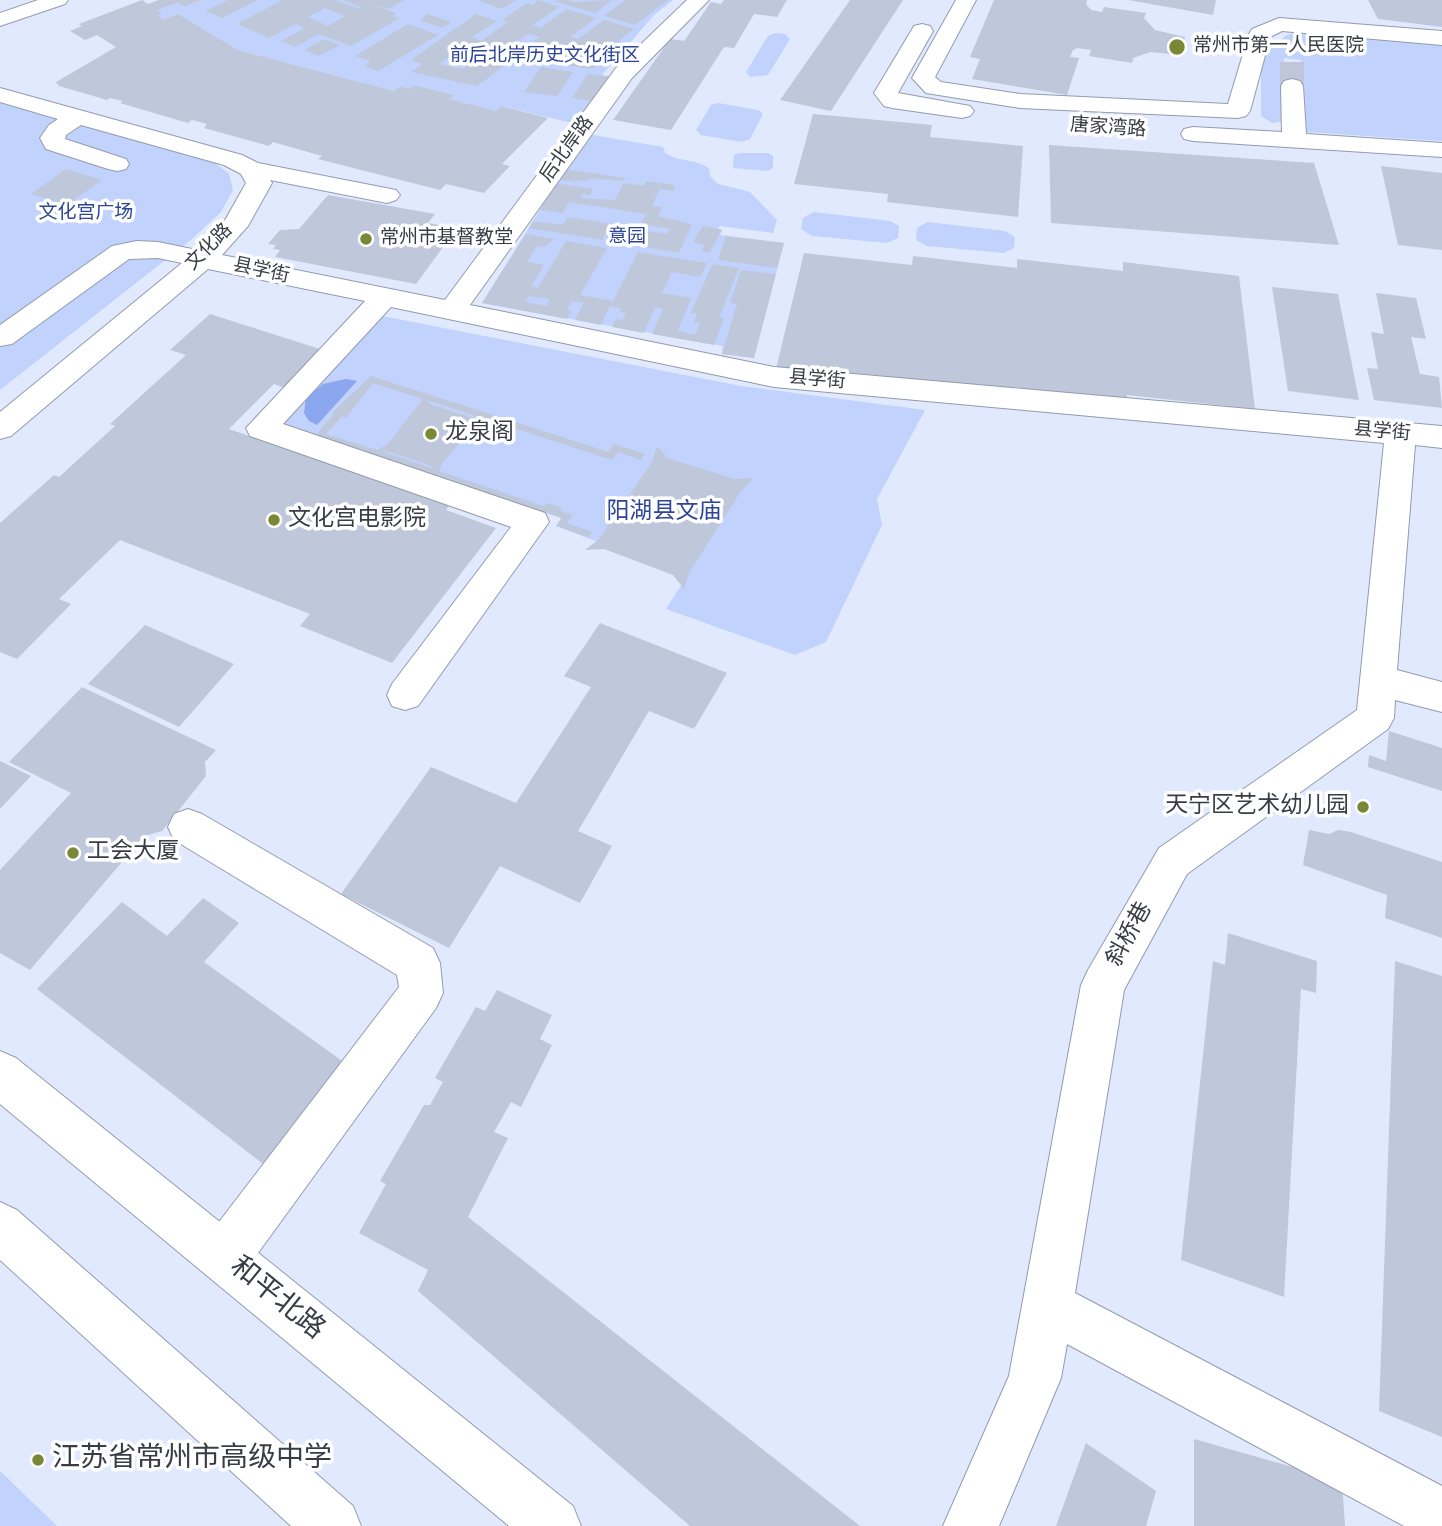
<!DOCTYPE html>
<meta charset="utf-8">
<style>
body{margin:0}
canvas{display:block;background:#e0e9fd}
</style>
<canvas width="1442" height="1526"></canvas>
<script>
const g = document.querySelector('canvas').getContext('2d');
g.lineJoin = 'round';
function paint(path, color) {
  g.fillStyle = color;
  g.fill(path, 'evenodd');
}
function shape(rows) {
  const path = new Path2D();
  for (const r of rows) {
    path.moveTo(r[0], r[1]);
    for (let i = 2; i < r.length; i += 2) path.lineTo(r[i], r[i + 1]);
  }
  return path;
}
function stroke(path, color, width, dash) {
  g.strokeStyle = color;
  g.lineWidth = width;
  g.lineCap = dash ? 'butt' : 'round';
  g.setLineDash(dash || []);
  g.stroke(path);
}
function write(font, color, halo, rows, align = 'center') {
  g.font = font + ' Overpass,"Noto Sans SC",sans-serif';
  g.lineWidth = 7;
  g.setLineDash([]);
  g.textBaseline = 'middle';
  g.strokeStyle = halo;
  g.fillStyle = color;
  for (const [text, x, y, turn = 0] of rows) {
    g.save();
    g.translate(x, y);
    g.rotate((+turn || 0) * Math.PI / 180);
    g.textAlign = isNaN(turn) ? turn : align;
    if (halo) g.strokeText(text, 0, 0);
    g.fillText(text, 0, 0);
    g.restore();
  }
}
const green = shape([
 [202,0,673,0,655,14,602,75,613,77,580,125,502,106,496,111,450,99,453,95,414,85,409,89,400,86,394,91,238,50,178,14,164,19,158,15,157,10,178,3,184,7],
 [1299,32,1442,44,1442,141,1306,132,1301,60,1284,58,1286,121,1272,123,1261,116,1261,67,1265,52,1287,35],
 [775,33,785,34,790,39,768,75,750,77,746,72,768,36],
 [0,99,210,159,229,174,233,190,221,212,192,239,0,390],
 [718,103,758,110,763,114,750,139,742,142,701,135,696,130,711,105],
 [587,134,663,147,665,153,675,158,699,163,709,168,710,176,718,184,750,192,777,220,773,233,720,226,718,229,722,230,720,235,784,243,754,358,722,354,723,346,482,303],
 [740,153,768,153,773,156,773,168,768,171,733,168,734,155],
 [814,212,890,221,899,226,898,238,887,243,812,236,801,229,803,218],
 [927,222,1005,231,1015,237,1014,248,1004,253,927,246,916,240,917,228],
 [377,315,741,386,925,410,877,499,882,525,826,642,795,655,666,609,687,576,556,526,561,518,277,424],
 [0,1471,57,1526,0,1526]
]);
const water = shape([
 [346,379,357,381,317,425,309,421,304,413,306,398,323,384]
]);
const building = shape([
 [142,0,148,4,159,0,201,0,184,7,178,3,157,10,162,13,158,15,164,19,178,14,238,50,394,91,400,86,409,89,414,85,454,95,450,99,496,111,501,106,548,118,502,164,510,166,484,193,446,184,440,190,318,159,322,156,273,142,269,146,204,128,207,124,192,120,188,123,120,103,123,101,110,98,107,100,59,86,56,82,116,47,97,35,85,40,70,31,82,26,79,24],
 [228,0,258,0,222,18,205,11],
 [283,0,335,0,360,9,363,8,342,0,404,0,389,9,370,4,396,13,392,16,400,18,351,46,319,34,295,47,281,41,305,28,295,24,269,38,237,24],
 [325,8,345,16,328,26,308,17],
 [477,0,516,0,502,9],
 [538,0,559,7,533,25,540,28,567,9,596,18,570,37,578,39,604,20,634,29,604,52,612,54,592,69,557,64,578,49,565,45,542,61,511,57,505,61,509,62,477,86,411,72,422,64,411,60,476,14,497,21,472,37,481,41,508,22,502,20,527,3,532,5],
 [528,34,540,37,513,56,502,52],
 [472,42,477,43,467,50,484,55,463,69,439,64],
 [568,0,574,2,612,0,595,13,553,1],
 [625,0,668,0,635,25,604,16],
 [724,0,787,0,777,17,754,14,734,48,724,47,671,130,613,120,670,39,684,41,711,2,721,4],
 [850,0,903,0,831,111,780,100],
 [994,0,1087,0,1086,4,1091,10,1102,12,1104,7,1146,13,1144,18,1155,30,1185,37,1180,55,1150,52,1133,58,1132,63,1089,56,1091,50,1077,48,1073,50,1070,57,1079,58,1067,95,972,79,980,59,970,57],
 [1128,0,1216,0,1213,15],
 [1368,0,1442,0,1442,27,1378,19],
 [428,14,451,22,442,28,420,20],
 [408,24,438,35,378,71,364,66,371,61,355,56],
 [324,39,340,45,319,56,304,50],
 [541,67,573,72,557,96,524,92],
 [588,74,613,77,597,102,572,98],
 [813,114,932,125,930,137,1023,146,1018,217,887,202,888,194,794,184],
 [1049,145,1314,163,1339,245,1051,223],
 [1381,166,1442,173,1442,250,1398,245],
 [66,169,102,180,67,205,31,194],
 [563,169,625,178,623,181,589,178,587,181,577,180,576,182,557,179],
 [646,181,675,185,673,191,660,189,652,206,662,207,658,216,692,224,679,253,639,246,647,231,667,234,670,229,641,224,646,214,569,202,563,213,540,210,555,183,593,189,590,195,583,194,580,198,615,200,624,183,644,186],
 [328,195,435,214,428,223,457,228,416,284,275,257,280,250,273,249,276,245,268,244,280,230,299,229],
 [568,217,611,224,602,240,529,228,533,221,563,225],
 [703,226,722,230,709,253,701,251,704,245,693,242],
 [526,234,554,239,544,247,537,246,527,262,544,265,531,287,534,287,538,288,566,241,607,248,580,295,613,301,638,252,707,263,700,277,672,272,662,293,691,298,678,331,695,335,700,323,694,322,697,314,691,313,712,264,739,268,719,318,724,318,714,345,652,334,663,309,655,307,644,333,612,327,616,319,622,320,626,313,620,312,621,308,610,306,601,325,575,320,584,303,572,301,567,310,571,311,567,319,482,303],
 [529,296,550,299,546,306,525,302],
 [726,236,784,243,777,268,718,260],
 [804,253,912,265,913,256,1017,268,1017,259,1123,271,1123,262,1239,276,1255,409,1127,395,1127,400,1013,387,1013,391,776,369],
 [741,270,776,274,754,358,722,354,737,304,730,303],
 [1272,287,1338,294,1359,400,1288,391],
 [1376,293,1416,298,1426,339,1411,337,1420,374,1439,377,1442,408,1374,400,1367,368,1378,369,1371,332,1384,334],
 [210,314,323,350,285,388,274,384,229,429,449,506,446,510,496,528,392,663,300,626,310,614,120,540,59,599,71,604,17,659,0,652,0,523,54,475,59,477,115,426,110,424,186,355,170,350],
 [371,376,609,452,614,444,645,454,641,460,618,452,612,460,483,418,474,424,442,464,439,471,544,506,547,503,563,508,560,511,573,515,567,523,592,532,588,537,556,526,562,518,315,436,334,414,332,413],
 [373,383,423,399,388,444,377,450,326,434,342,416,346,418],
 [427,400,478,417,470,417,430,404],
 [381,451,390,452,431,466,434,469],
 [657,446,667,458,735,479,754,478,741,491,689,573,684,589,673,575,604,549,585,550,599,539,652,462],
 [600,623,727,673,694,729,649,711,578,831,612,846,580,903,500,866,449,948,341,894,431,767,516,803,591,687,564,676],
 [145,625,234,664,179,727,88,684],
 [82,687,216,750,205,762,206,776,162,831,144,836,30,970,0,953,0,870,71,793,9,762],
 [1389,731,1442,748,1442,791,1368,767,1369,755,1386,761],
 [0,761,31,776,0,809],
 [1309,830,1329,834,1338,830,1351,832,1442,862,1442,938,1385,918,1387,895,1303,865],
 [203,898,239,923,204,962,352,1068,271,1170,37,989,122,902,167,936],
 [1228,933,1317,961,1316,993,1301,989,1284,1297,1181,1260,1213,961,1225,965],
 [1395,961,1442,976,1442,1437,1379,1411],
 [497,990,552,1015,540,1039,552,1045,521,1107,511,1102,494,1132,508,1138,468,1217,860,1526,690,1526,418,1291,428,1270,359,1233,386,1184,380,1181,424,1105,430,1105,443,1082,435,1078,476,1007,485,1011],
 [1194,1439,1342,1481,1345,1526,1194,1526],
 [1086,1443,1156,1491,1146,1526,1056,1526]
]);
const minorTunnel = shape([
 [1292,62,1292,86]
]);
const minor = shape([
 [687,0,709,0,632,78,470,305,774,367,1442,426,1442,448,1415,445,1397,670,1442,682,1442,712,1395,700,1394,718,1388,729,1187,874,1124,990,1075,1293,1442,1486,1442,1526,1404,1526,1067,1344,1061,1378,999,1526,943,1526,1009,1376,1081,985,1088,970,1159,848,1357,710,1384,443,774,387,391,307,283,424,545,513,549,522,418,706,405,710,392,706,387,695,392,684,511,527,250,436,246,428,365,301,208,269,11,436,0,439,0,412,182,263,158,258,129,259,12,344,0,346,0,325,112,246,137,241,158,242,197,250,224,222,246,183,241,174,224,165,81,125,66,135,65,139,126,159,129,164,126,169,117,171,108,169,46,149,40,138,49,125,58,119,0,102,0,88,242,155,258,163,396,190,400,195,396,200,387,203,270,180,272,183,248,226,222,255,445,300,616,68,687,0],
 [956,0,976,0,935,77,941,82,1020,94,1228,104,1249,34,1252,29,1279,18,1442,31,1442,45,1282,31,1270,37,1250,111,1246,116,1238,118,1020,108,926,93,912,78,956,0],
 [922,24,930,26,933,31,898,93,970,106,974,111,970,116,962,118,892,108,884,106,874,93,914,26,922,24],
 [1292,79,1300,81,1303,86,1306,134,1442,143,1442,157,1193,141,1184,139,1181,134,1184,129,1193,127,1282,132,1281,86,1284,81,1292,79],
 [188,809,202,814,433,948,440,963,443,993,436,1008,242,1275,224,1282,206,1275,199,1257,206,1239,399,987,397,975,174,840,168,827,174,814,188,809]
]);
const major = shape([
 [38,0,68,0,65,4,0,26,0,13,38,0],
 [0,1051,16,1058,573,1506,581,1526,509,1526,0,1104,0,1051],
 [0,1202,17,1210,353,1506,361,1526,291,1526,0,1260,0,1202]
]);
const markers = [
 [1177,47,9,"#7a8734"],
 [366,239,7,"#7a8734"],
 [431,434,7,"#7a8734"],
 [274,520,7,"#7a8734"],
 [1363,807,7,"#7a8734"],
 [73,853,7,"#7a8734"],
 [38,1460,7,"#7a8734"]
];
const farPoinames = [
 ["常州市第一人民医院",1193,47],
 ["常州市基督教堂",380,239]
];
const farParknames = [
 ["前后北岸历史文化街区",545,57],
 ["文化宫广场",86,214],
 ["意园",627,238]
];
const farStreetnames = [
 ["唐家湾路",1108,129,4],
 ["后北岸路",568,150,-54],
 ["文化路",210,248,-45],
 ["县学街",261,272,12],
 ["县学街",817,381,5],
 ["县学街",1382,433,5]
];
const poiNames = [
 ["龙泉阁",445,434],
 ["文化宫电影院",288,520],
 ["天宁区艺术幼儿园",1349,807,"right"],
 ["工会大厦",87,853]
];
const parkNames = [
 ["阳湖县文庙",664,513]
];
const streetNames = [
 ["斜桥巷",1131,935,-61]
];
const nearStreetnames = [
 ["和平北路",276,1300,39]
];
const nearPoinames = [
 ["江苏省常州市高级中学",52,1460]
];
paint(green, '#c1d2fc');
paint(water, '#8ba7ef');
paint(building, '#bfc7db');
stroke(minorTunnel, '#bec6d8', 24, [24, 12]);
stroke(minor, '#939bae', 2);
stroke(major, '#939bae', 2);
paint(minor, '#fff');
paint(major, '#fff');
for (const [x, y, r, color] of markers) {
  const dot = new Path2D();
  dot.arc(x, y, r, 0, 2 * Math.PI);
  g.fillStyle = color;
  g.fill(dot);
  stroke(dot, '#fff', 2.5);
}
write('19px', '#383c44', '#fff', farPoinames, 'left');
write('19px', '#2c4598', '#fff', farParknames);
write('19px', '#383c44', '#fff', farStreetnames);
write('23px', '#383c44', '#fff', poiNames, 'left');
write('23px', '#2c4598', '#fff', parkNames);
write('23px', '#383c44', '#fff', streetNames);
write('28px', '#383c44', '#fff', nearStreetnames);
write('28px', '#383c44', '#fff', nearPoinames, 'left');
</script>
